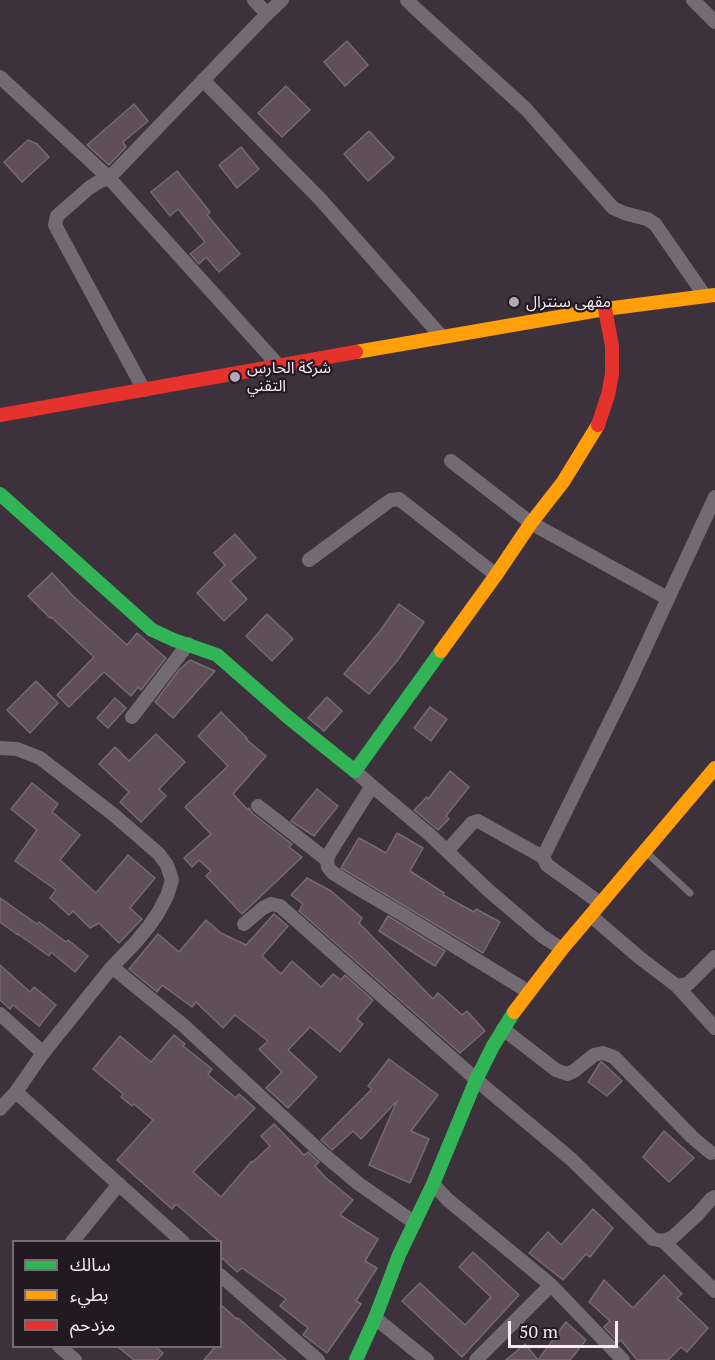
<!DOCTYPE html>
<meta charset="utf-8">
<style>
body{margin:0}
#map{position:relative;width:715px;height:1360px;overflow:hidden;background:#3d323c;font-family:"PT Serif","Noto Sans Arabic",serif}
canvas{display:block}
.legend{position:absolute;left:12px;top:1240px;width:210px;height:108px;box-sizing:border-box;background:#231921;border:2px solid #776c75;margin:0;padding:8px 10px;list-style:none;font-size:18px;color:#f6e8f4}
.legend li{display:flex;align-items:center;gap:12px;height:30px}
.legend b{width:30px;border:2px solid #776c75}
.scale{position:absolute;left:508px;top:1321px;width:110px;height:27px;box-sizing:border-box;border:3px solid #f6e8f4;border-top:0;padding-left:8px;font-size:18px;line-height:21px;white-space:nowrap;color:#f6e8f4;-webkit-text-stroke:4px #231921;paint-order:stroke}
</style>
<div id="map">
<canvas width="715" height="1360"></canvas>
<ul class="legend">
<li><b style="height:8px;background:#30b455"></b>سالك</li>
<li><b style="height:8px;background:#ff9f0a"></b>بطيء</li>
<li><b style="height:8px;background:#e5322d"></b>مزدحم</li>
</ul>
<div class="scale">50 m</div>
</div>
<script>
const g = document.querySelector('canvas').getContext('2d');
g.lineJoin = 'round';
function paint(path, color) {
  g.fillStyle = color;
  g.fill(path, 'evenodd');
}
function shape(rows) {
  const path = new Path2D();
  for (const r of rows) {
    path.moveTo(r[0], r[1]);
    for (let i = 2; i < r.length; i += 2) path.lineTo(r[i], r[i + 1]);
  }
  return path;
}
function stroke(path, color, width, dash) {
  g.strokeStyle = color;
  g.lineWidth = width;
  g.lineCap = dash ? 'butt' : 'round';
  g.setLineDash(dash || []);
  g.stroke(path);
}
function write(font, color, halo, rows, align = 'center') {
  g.font = font + ' "PT Serif","Noto Sans Arabic",serif';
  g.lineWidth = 4.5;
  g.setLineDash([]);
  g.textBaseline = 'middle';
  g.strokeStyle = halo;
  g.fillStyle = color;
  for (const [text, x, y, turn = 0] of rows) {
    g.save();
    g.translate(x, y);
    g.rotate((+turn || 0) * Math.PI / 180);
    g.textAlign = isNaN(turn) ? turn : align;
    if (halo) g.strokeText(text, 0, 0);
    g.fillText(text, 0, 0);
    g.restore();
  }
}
const building = shape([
 [347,41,368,65,345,86,324,62,347,41],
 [286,86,310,110,282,137,258,113,286,86],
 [134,104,148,121,123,142,126,147,109,165,87,145,134,104],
 [369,131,394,158,368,181,344,154,369,131],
 [28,140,37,144,49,157,22,182,4,162,28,140],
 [241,147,259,169,237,188,219,165,241,147],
 [177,171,210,212,207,215,240,254,219,272,206,257,199,264,190,254,205,242,178,209,170,216,151,192,177,171],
 [235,534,256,558,230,581,247,599,224,621,197,593,225,565,214,553,235,534],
 [52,573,73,596,127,645,137,633,166,658,141,690,138,687,131,696,104,672,69,707,57,695,94,657,51,617,50,618,28,596,52,573],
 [399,604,424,622,397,661,369,694,344,674,380,631,399,604],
 [267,614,293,639,272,661,246,636,267,614],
 [190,660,215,671,173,718,155,702,179,670,190,660],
 [36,681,58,703,30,733,7,710,36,681],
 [327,697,342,711,324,731,308,718,327,697],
 [115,698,126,708,108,728,97,718,115,698],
 [430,707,447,719,431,741,414,728,430,707],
 [221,712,247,738,246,739,266,756,233,794,248,810,249,808,252,813,292,844,289,847,302,857,242,914,206,876,211,871,199,860,192,867,184,858,211,834,185,807,228,766,198,736,221,712],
 [156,734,185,762,159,789,166,796,141,822,120,802,129,792,99,764,115,747,129,761,156,734],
 [450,771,469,787,446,816,449,819,438,830,414,810,427,797,428,799,450,771],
 [32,783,58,804,52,812,80,835,60,860,96,893,128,855,155,878,130,908,142,919,119,943,99,923,90,928,73,911,69,915,50,898,56,890,15,861,37,830,11,809,32,783],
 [317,789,338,806,314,836,291,821,317,789],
 [397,833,423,848,410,871,444,893,443,895,474,912,476,909,500,922,483,953,341,868,359,838,386,853,397,833],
 [307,878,331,891,362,918,359,923,433,999,438,993,462,1015,467,1011,485,1031,460,1053,299,911,303,904,291,895,307,878],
 [0,898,37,924,39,922,66,942,68,940,88,956,75,972,51,952,49,956,18,934,18,935,0,922,0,898],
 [274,914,288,926,262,956,281,974,292,961,321,987,333,974,341,980,345,975,373,1000,357,1019,363,1024,340,1052,310,1027,288,1050,317,1077,288,1108,266,1088,282,1072,259,1049,268,1041,235,1015,223,1028,196,1002,192,1007,162,985,157,992,129,969,158,934,179,952,206,920,221,933,246,945,274,914],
 [388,916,445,951,435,966,379,931,388,916],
 [0,965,30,992,34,987,56,1005,39,1026,13,1005,10,1009,0,1000,0,965],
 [174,1035,185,1044,183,1046,212,1069,208,1075,236,1098,239,1094,255,1108,193,1172,221,1197,252,1161,253,1162,270,1146,261,1136,274,1124,304,1155,308,1152,319,1162,315,1166,325,1177,353,1200,340,1215,378,1239,365,1261,377,1268,356,1301,361,1304,327,1353,303,1335,308,1328,280,1306,286,1299,242,1268,237,1272,220,1256,220,1242,176,1204,172,1209,117,1160,153,1120,134,1104,132,1106,121,1097,123,1094,93,1069,120,1036,151,1062,174,1035],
 [389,1059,438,1095,411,1131,429,1139,410,1183,369,1165,397,1101,361,1139,353,1131,332,1150,321,1140,372,1089,368,1086,389,1059],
 [602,1062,622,1081,607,1096,588,1082,600,1063,602,1062],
 [664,1131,694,1158,669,1182,643,1157,664,1131],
 [593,1209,613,1228,590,1257,586,1254,563,1280,529,1253,548,1232,561,1245,593,1209],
 [473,1252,519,1295,462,1357,402,1301,420,1283,465,1325,491,1297,459,1267,473,1252],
 [664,1275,682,1294,677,1298,708,1328,687,1352,681,1347,668,1360,637,1360,621,1340,618,1342,604,1327,610,1321,589,1302,604,1280,633,1308,664,1275],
 [220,1304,237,1319,238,1318,286,1360,204,1360,215,1347,220,1347,220,1304],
 [566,1322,586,1340,570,1360,506,1360,525,1344,538,1360,566,1322],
 [118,1347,156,1347,163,1353,157,1360,134,1360,118,1347]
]);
const lane = shape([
 [646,852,690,893]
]);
const street = shape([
 [254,0,267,14],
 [407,0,416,9,526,109,613,208,624,213,647,219,655,224,705,296],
 [693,0,715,22],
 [0,77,109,178,100,181,89,188,57,216,55,225,144,390],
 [203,80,321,200,441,336],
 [278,365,109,178,267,14,282,0],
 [451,461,531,523,667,598],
 [309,560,385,504,391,500,399,499,496,575],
 [132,717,188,644],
 [0,748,17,749,40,758,114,815,159,854,167,865,172,880,167,896,158,913,149,926,136,942,112,967,43,1053,16,1092,0,1109],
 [355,771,372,786,329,854,327,860,328,867,333,873,354,886,400,913,529,992],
 [372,786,429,834,488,890,542,936,562,949],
 [258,806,327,860],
 [447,851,472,823,478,821,543,857],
 [600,903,547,865,543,857,628,685,715,497],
 [591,916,640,958,677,986,688,984,715,957],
 [244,924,263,908,271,904,280,906,487,1089,571,1159,653,1239,663,1241,673,1237,698,1214,711,1199,715,1197],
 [112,967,183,1025,323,1154,359,1184,415,1223],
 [677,986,715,1028],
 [0,1014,43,1053],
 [503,1029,556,1070,567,1074,574,1071,594,1055,603,1053,614,1057,692,1137,711,1153],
 [16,1092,183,1242],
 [433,1184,448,1200,551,1285,623,1360],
 [663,1241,715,1291],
 [72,1242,119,1184],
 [220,1275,318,1360],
 [375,1318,427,1360],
 [59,1346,75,1360],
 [476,1360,551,1285]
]);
const fast = shape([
 [0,494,152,630,174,640,217,655,289,718,355,771,441,651],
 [356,1360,375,1318,399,1255,433,1184,476,1080,493,1046,514,1012]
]);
const slow = shape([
 [356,352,605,309,715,295],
 [441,651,496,575,531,523,563,482,598,425],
 [514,1012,562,949,715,768]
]);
const jam = shape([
 [0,415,356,352],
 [598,425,608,395,612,374,612,346,605,309]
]);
const markers = [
 [514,302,6,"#b5a8b4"],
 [235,377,6,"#b5a8b4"]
];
const poiNames = [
 ["مقهى سنترال",526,302],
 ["شركة الحارس",247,368],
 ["التقني",247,386]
];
paint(building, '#604f58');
stroke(building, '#756a70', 1.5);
stroke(lane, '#746b72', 7);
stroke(street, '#746b72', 14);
stroke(fast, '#30b455', 14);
stroke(slow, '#ff9f0a', 14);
stroke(jam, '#e5322d', 14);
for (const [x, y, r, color] of markers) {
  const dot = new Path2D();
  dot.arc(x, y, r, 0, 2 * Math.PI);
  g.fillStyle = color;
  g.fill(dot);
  stroke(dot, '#231921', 2);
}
write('16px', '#f6e8f4', '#231921', poiNames, 'left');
</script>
